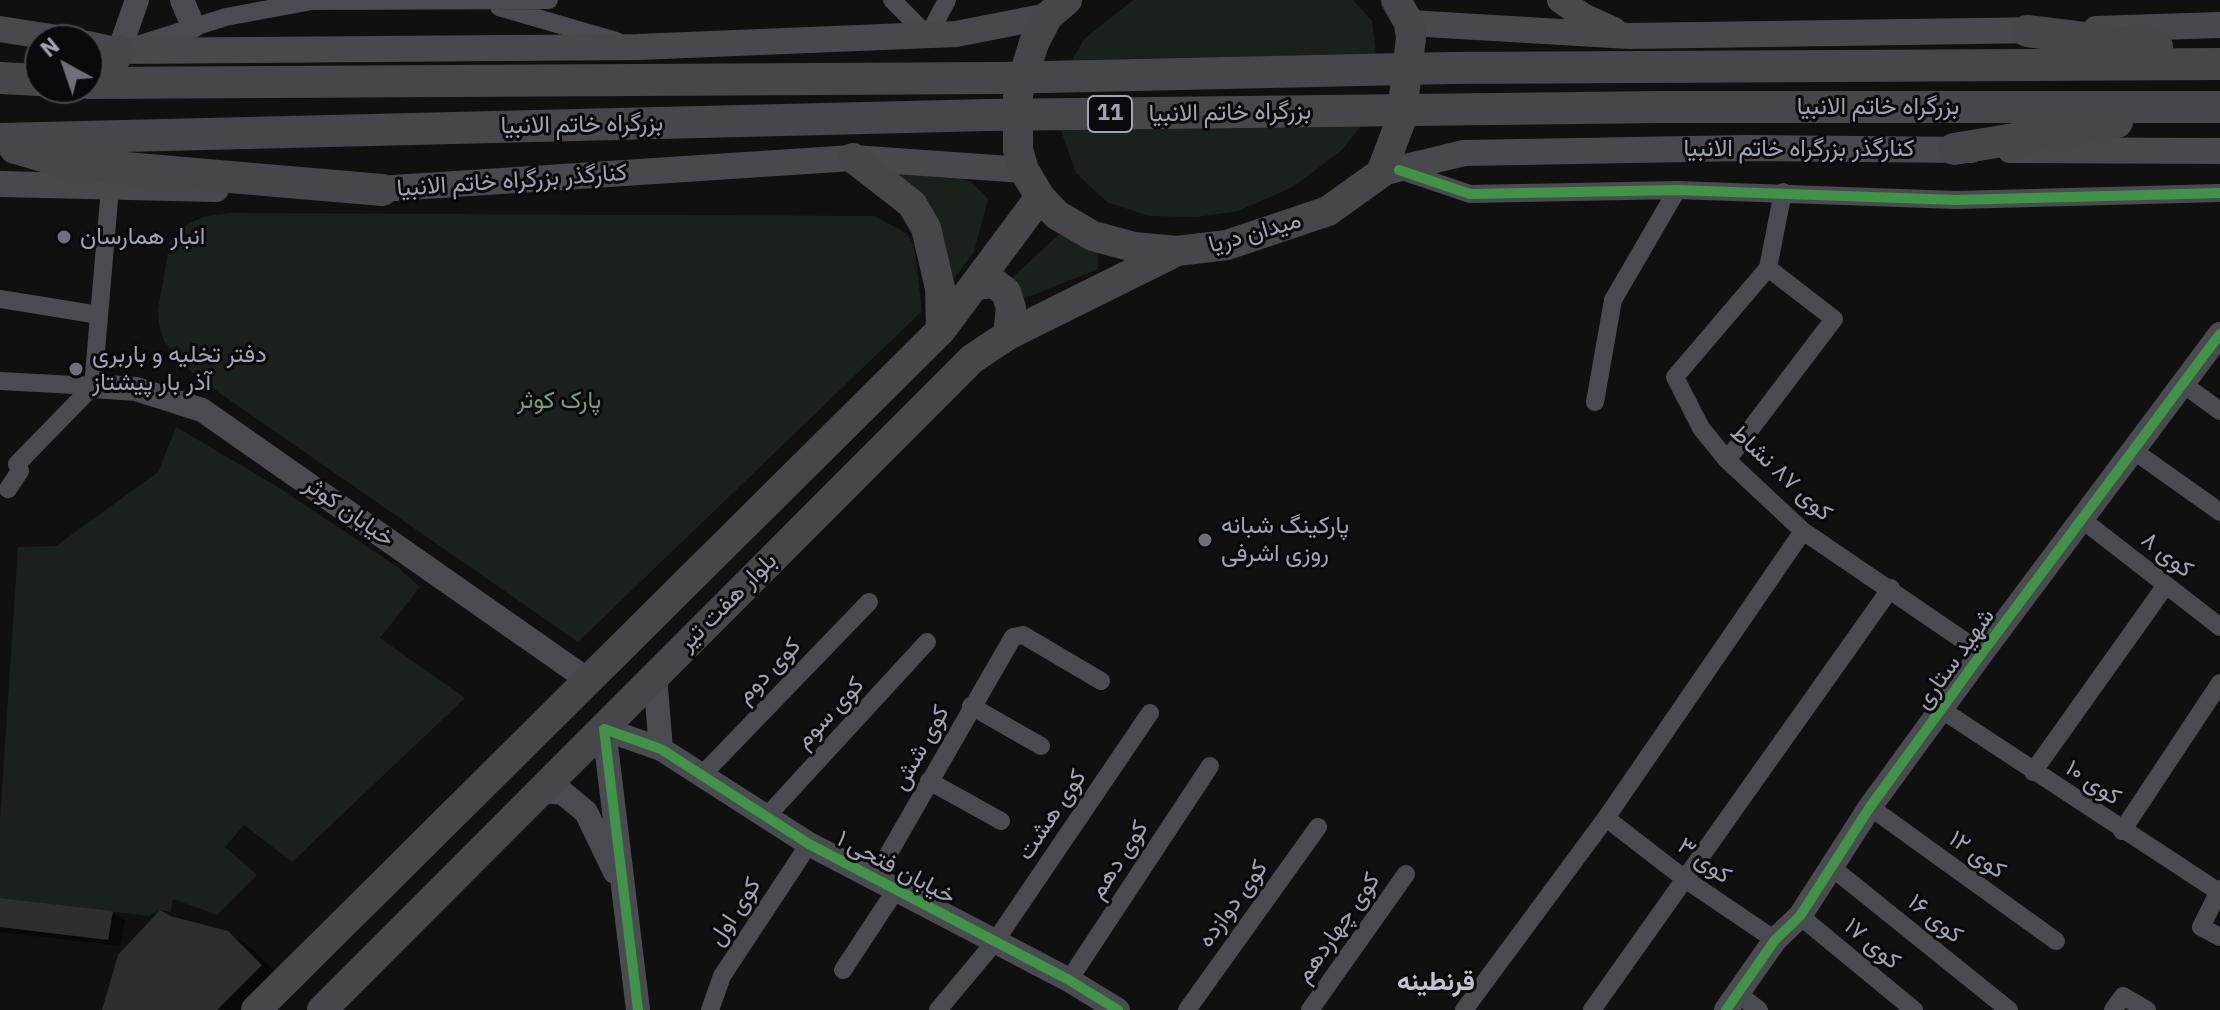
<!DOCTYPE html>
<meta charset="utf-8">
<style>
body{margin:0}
#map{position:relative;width:2220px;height:1010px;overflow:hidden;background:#101010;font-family:"IBM Plex Sans",sans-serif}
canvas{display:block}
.north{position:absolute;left:24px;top:24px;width:80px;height:80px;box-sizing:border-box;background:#0a0a0c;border:2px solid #46484e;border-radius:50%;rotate:320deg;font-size:22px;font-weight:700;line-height:32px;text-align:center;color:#a0a4b2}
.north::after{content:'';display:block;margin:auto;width:28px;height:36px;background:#6e7079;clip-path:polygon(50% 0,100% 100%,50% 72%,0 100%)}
</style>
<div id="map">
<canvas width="2220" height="1010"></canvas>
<div class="north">N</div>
</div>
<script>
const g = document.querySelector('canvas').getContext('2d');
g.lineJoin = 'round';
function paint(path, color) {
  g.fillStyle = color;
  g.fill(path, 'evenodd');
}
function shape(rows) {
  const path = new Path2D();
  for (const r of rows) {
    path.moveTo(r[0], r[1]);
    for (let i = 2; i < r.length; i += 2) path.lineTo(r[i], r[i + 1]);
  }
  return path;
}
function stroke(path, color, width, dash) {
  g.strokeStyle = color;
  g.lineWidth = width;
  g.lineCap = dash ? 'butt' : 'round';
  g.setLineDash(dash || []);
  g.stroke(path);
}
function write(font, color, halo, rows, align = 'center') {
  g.font = font + ' "IBM Plex Sans",Vazirmatn,sans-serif';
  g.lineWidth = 6;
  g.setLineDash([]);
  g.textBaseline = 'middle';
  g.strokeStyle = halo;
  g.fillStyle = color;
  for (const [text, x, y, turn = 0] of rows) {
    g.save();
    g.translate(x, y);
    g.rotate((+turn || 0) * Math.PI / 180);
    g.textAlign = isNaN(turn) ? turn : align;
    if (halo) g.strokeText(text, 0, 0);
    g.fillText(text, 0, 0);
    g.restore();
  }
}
const green = shape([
 [1133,0,1353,0,1372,21,1376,54,1072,60,1084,39],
 [1364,122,1342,150,1293,187,1238,211,1197,217,1149,216,1107,202,1076,173,1061,131,1062,127],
 [898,172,951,175,971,182,988,199,974,252,949,285,895,175],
 [229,213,875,216,906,233,914,245,922,311,578,642,208,385,182,364,164,341,159,324,158,309,170,243,186,225,203,217],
 [1059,234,1098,252,1098,269,1021,300,1011,279],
 [176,427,278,487,399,568,420,587,380,638,465,698,292,862,244,825,225,847,257,875,217,915,173,899,171,912,160,910,149,916,0,898,0,820,18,547,56,546,158,472]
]);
const shadow = shape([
 [0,900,112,913,125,920,120,946,0,932],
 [171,919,228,933,249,946,281,977,249,1010,109,1010]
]);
const building = shape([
 [0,898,113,911,108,940,0,927],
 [160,910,170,916,228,931,262,965,217,1010,102,1010,118,955]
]);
const minor = shape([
 [892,0,928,36,947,0],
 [499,7,616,41],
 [137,45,226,17,312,1,549,0],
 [1399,170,1470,194,1677,190,1956,200,2220,193],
 [1783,192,1768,268,1675,377,1701,428,1727,460,1803,531,1982,653],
 [0,299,99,315],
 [0,381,93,386],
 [2183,384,2220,411],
 [1595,402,1613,300,1677,190],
 [2134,451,2220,512],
 [1727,460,1834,319,1768,268],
 [8,489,20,471,17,464,93,386,110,188],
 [2084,521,2220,627],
 [971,706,1041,746],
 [1942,710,2219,892],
 [2033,772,2166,585],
 [703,774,869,602],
 [929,781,1001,821],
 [1870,807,2056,941],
 [767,816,927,642],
 [1606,818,1685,879,1775,940],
 [2122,831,2220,683],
 [1830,866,2009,1010],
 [874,879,1013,637,1023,635,1101,681],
 [2220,889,2201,927,2220,937],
 [1800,916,1914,1010],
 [843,970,895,891],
 [1069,980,1210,766],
 [1738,994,1759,1010],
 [710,1010,722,976,809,844],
 [938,1010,994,943,1150,713],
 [1187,1010,1318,827],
 [1310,1010,1406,874],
 [1464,1010,1606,818,1803,531],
 [1592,1010,1891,588],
 [2113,1010,2123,996,2147,1010]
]);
const tertiary = shape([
 [182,0,193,26],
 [119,51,137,0],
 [93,386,136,389,202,410,588,680],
 [655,676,661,749],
 [532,801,545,791,563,793,586,812,615,872],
 [638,1010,604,729,661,749,809,844,1069,980,1118,1010],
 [1726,1010,1775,940,1800,916,1870,807,1982,653,2220,334]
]);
const secondary = shape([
 [1560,0,1583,16,1614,30],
 [1409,23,1629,36,2044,30],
 [0,29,70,40],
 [2096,29,2220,25],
 [88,44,119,51,638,47,956,34,1048,16],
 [2010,150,2220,151],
 [1381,173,1464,153,1746,148,1971,150],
 [0,184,216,189],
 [364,190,853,158,1024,170]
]);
const primary = shape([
 [1396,0,1409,23,1411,38],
 [1034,43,1048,16,1067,0],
 [1018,149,1024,170,1040,197,1057,215,1093,236,1134,247,1177,251,1227,245,1328,211,1381,173],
 [853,158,912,204,926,228,940,288,941,330],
 [976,285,994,283,1006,292,1011,308,1008,335],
 [256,1010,941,330,1040,197],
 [322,1010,972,359,1008,335,1177,251]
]);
const trunk = shape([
 [2027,31,2157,47],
 [0,78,40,80],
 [88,83,1000,78,1450,68,2220,64],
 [98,83,119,51],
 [0,139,988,115,1663,107,2220,107],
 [15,148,67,163,382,190],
 [1954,149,2117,122]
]);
const primaryBridge = shape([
 [1018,149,1018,94,1034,43],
 [1381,173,1401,120,1411,38]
]);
const cycleway = shape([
 [1399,170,1470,194,1677,190,1956,200,2220,193],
 [638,1010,604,729,661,749,809,844,1069,980,1118,1010],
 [1726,1010,1775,940,1800,916,1870,807,1982,653,2220,334]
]);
const markers = [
 [64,237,8,"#6e7079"],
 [76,369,8,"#6e7079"],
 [1205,540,8,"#6e7079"]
];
const shields = [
 [1110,114,44]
];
const shieldNames = [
 ["11",1110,114]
];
const streetNames = [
 ["بزرگراه خاتم الانبیا",1878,107],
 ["بزرگراه خاتم الانبیا",1230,113,-1],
 ["بزرگراه خاتم الانبیا",582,125,-1],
 ["کنارگذر بزرگراه خاتم الانبیا",1799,149],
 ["کنارگذر بزرگراه خاتم الانبیا",512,181,-4],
 ["میدان دریا",1255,233,-16],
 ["کوی ۸۷ نشاط",1781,473,43],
 ["خیابان کوثر",349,512,35],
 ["کوی ۸",2167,555,38],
 ["بلوار هفت تیر",728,602,-45],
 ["شهید ستاری",1955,659,-54],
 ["کوی دوم",769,671,-46],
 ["کوی سوم",830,713,-47],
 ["کوی شش",921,748,-61],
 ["کوی ۱۰",2093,783,34],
 ["کوی هشت",1052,815,-56],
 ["کوی ۱۲",1977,855,36],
 ["کوی دهم",1119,860,-57],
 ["کوی ۳",1704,861,36],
 ["خیابان فتحی ۱",896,868,28],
 ["کوی دوازده",1233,904,-54],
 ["کوی اول",735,912,-57],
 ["کوی ۱۶",1935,919,39],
 ["کوی چهاردهم",1338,928,-55],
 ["کوی ۱۷",1872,944,40]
];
const poiNames = [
 ["انبار همارسان",80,237],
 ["دفتر تخلیه و باربری",92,355],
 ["آذر بار پیشتاز",92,383],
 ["پارکینگ شبانه",1221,526],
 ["روزی اشرفی",1221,554]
];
const parkNames = [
 ["پارک کوثر",559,401]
];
const neighbourhoodNames = [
 ["قرنطینه",1436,982]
];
paint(green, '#1a201b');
paint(shadow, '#0007');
paint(building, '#2e2e2f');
stroke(minor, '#4a4b50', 18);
stroke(tertiary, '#4a4b50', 24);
stroke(secondary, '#48494d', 26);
stroke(primary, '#46474b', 30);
stroke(trunk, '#46474a', 32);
stroke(primaryBridge, '#46474b', 30);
stroke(cycleway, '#419447', 10);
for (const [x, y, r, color] of markers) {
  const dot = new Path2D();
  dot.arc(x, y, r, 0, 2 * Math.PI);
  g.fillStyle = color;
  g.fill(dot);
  stroke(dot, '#0a0a0c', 3);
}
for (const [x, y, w] of shields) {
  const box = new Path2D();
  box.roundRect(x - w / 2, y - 18, w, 36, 6);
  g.fillStyle = '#0a0a0c';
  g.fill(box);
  stroke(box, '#a0a4b2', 2);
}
write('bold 22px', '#a0a4b2', null, shieldNames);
write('24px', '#a0a4b2', '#0a0a0c', streetNames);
write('24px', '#a0a4b2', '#0a0a0c', poiNames, 'left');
write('24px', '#769e7c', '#0a0a0c', parkNames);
write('bold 26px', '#c1c3ce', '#0a0a0c', neighbourhoodNames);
</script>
